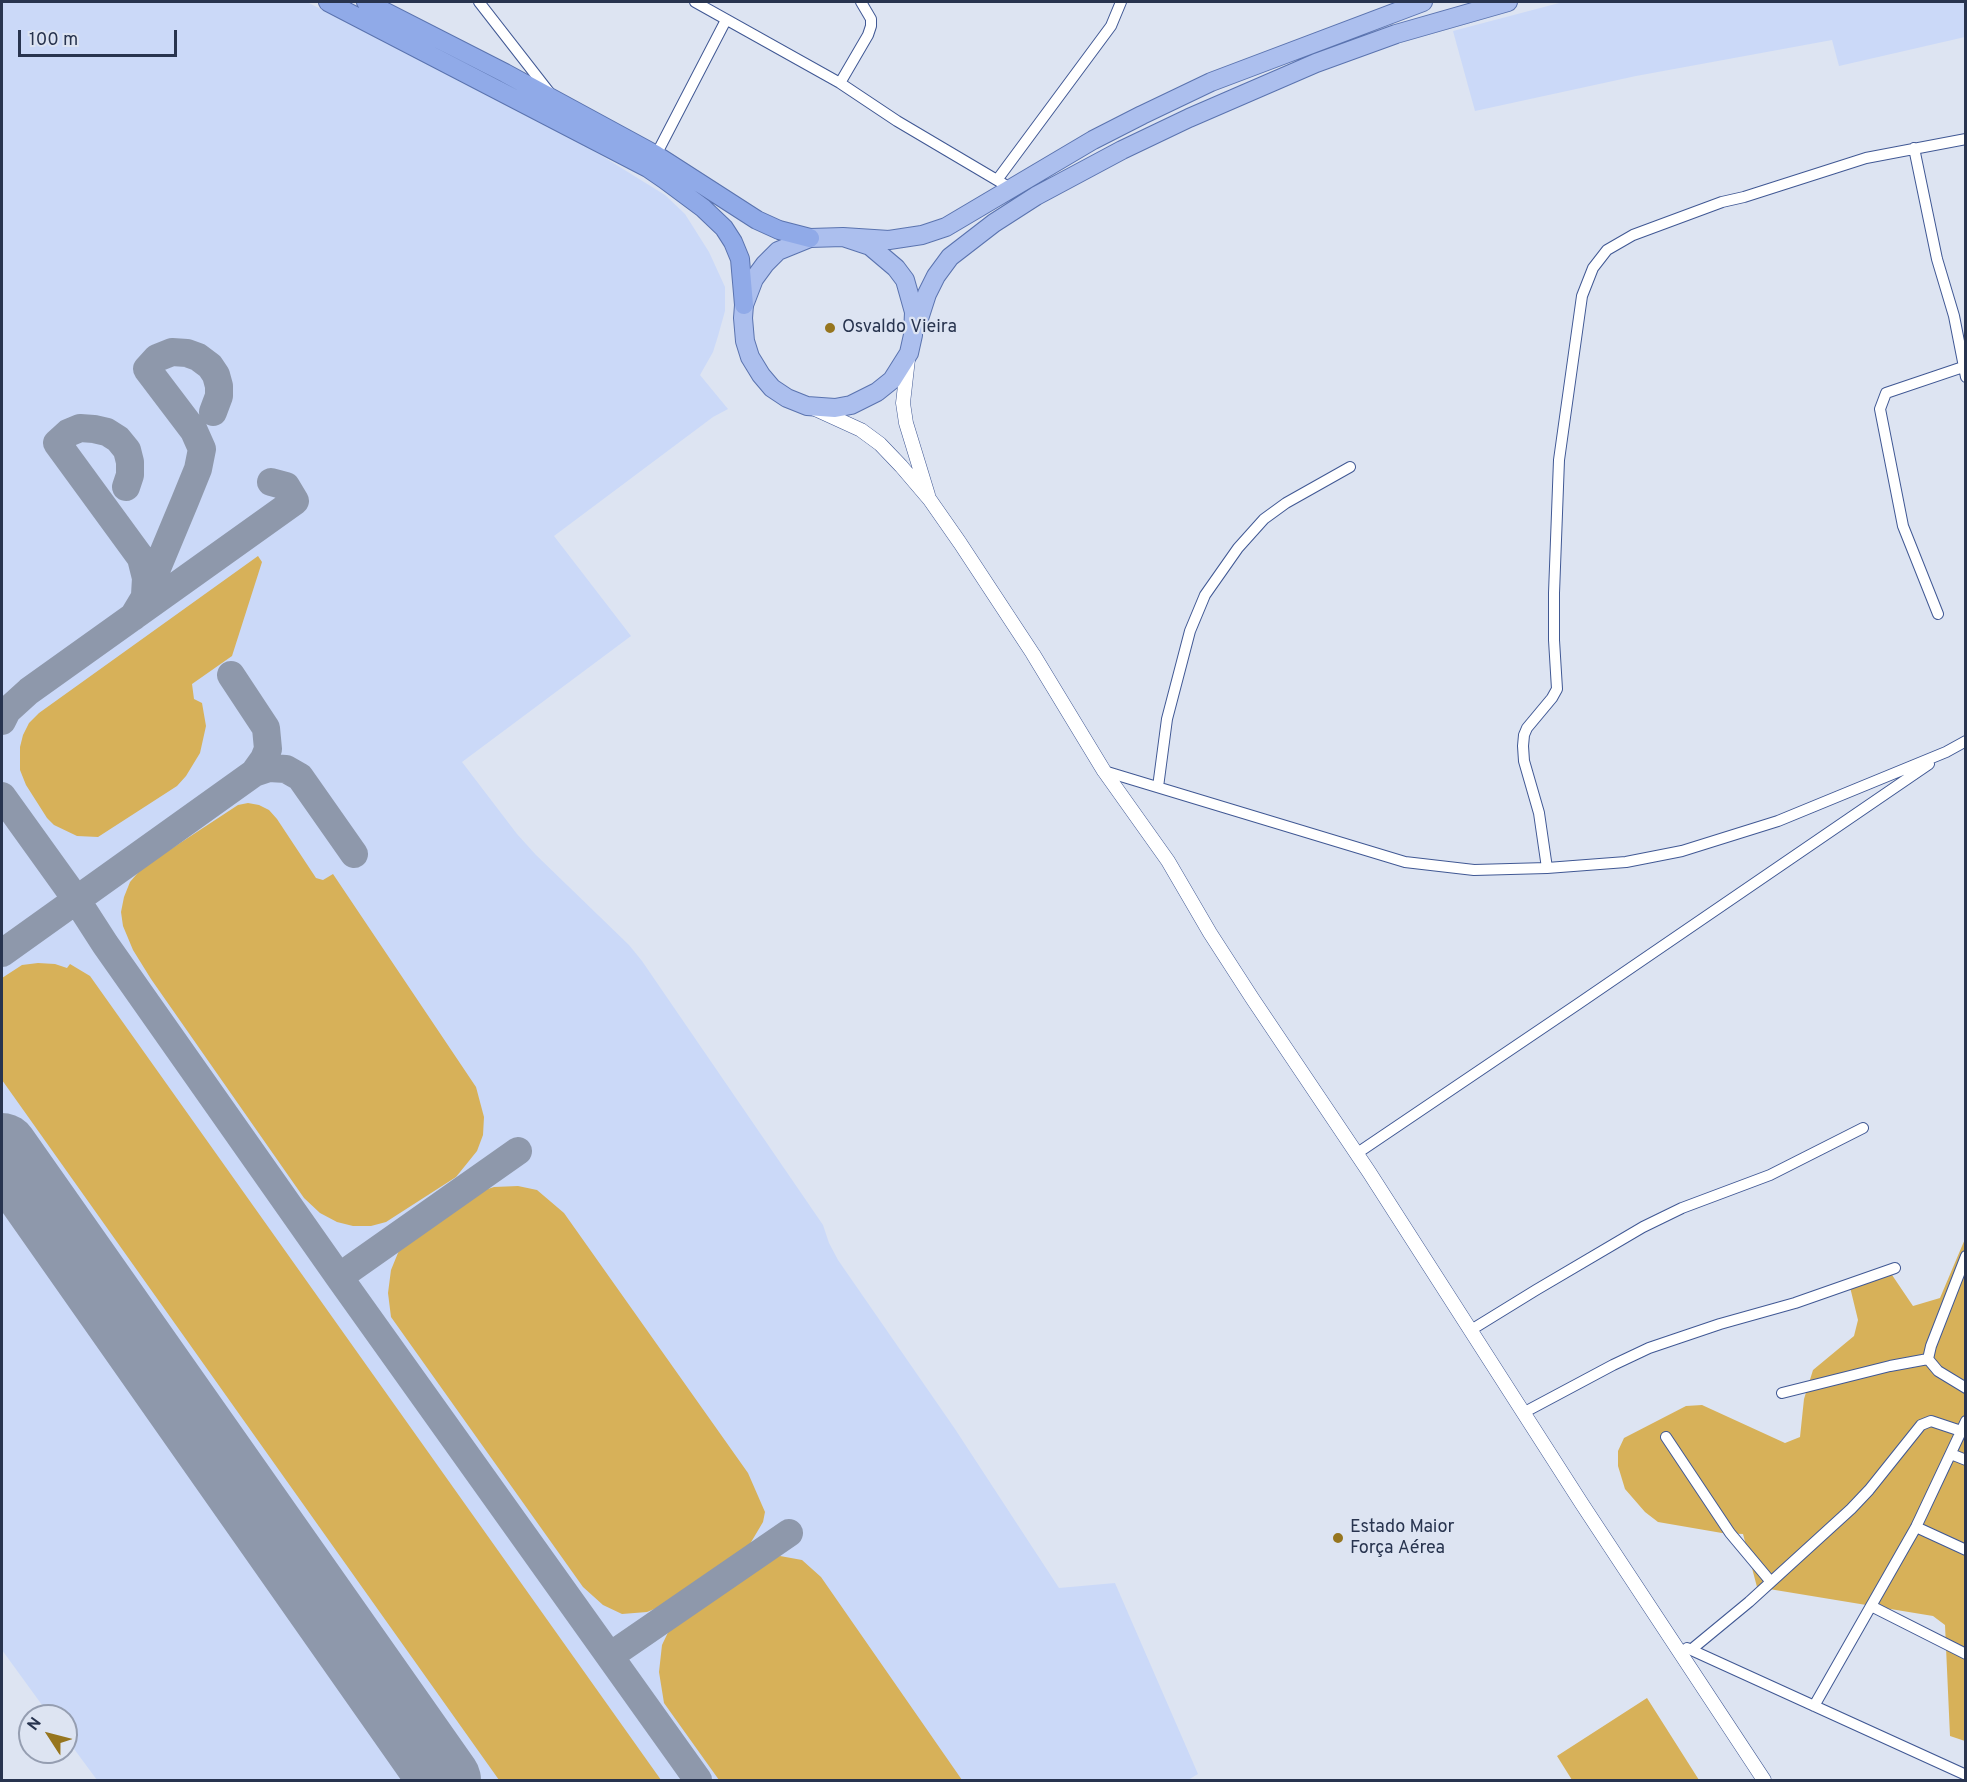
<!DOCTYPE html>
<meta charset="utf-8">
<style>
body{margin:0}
#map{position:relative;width:1967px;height:1782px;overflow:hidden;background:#dde4f2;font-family:Overpass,sans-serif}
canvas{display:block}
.frame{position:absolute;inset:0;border:3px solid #28344f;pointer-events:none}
.north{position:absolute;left:18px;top:1704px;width:60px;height:60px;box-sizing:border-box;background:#dde4f2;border:2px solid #959eb1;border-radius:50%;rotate:306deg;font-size:16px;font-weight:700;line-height:24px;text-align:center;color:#28344f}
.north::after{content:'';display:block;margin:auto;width:21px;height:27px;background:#96751e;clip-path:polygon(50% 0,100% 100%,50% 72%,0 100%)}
.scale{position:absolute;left:18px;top:30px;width:159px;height:27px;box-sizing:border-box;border:3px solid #28344f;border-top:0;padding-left:8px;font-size:18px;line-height:21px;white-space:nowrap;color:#28344f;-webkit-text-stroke:4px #dde4f2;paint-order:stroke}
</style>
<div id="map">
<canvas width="1967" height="1782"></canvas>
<div class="frame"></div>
<div class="north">N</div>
<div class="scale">100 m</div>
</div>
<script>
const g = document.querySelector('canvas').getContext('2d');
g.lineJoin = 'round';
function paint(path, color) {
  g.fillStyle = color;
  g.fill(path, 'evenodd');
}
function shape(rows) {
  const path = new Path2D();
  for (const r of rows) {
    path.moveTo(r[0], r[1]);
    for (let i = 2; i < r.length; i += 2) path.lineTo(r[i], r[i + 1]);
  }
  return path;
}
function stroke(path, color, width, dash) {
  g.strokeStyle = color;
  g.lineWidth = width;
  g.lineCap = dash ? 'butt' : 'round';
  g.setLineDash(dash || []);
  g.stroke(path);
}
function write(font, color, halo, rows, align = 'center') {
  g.font = font + ' Overpass,sans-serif';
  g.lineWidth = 4.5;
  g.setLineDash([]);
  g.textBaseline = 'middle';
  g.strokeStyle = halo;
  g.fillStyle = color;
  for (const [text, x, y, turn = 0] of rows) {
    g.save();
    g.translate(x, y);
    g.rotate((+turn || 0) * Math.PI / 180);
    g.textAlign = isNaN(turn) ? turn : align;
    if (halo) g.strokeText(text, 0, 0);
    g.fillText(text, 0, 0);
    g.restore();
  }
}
const built = shape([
 [2,2,307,2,581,143,665,195,685,214,709,252,725,287,725,311,718,336,713,352,700,375,728,409,713,417,554,536,631,636,462,762,517,834,536,855,629,945,642,961,823,1225,829,1243,838,1260,955,1429,1059,1588,1115,1583,1198,1774,1188,1780,97,1780,66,1738,66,1716,50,1716,2,1650],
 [1563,2,1965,2,1965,37,1839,66,1832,40,1636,76,1475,111,1453,31]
]);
const green = shape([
 [258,556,262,562,232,656,192,684,194,699,202,703,206,726,200,753,186,776,177,786,98,837,77,836,54,825,47,818,26,785,20,770,20,747,23,735,29,723,39,713],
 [248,803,259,805,269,810,277,819,316,878,323,880,333,874,476,1087,484,1117,483,1135,477,1151,456,1177,386,1222,371,1226,353,1226,337,1222,320,1213,304,1198,151,979,133,950,123,926,121,912,124,897,130,882,142,868,238,805],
 [38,963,55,964,67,968,70,964,90,976,661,1780,499,1780,2,1080,2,978,22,965],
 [518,1186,537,1190,564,1213,748,1473,765,1512,763,1522,747,1549,664,1605,647,1612,622,1614,603,1605,583,1587,391,1317,388,1293,391,1270,400,1248,412,1234,478,1192,494,1187],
 [1965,1239,1965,1741,1950,1736,1945,1625,1933,1616,1757,1587,1743,1534,1722,1533,1658,1522,1645,1512,1625,1489,1618,1466,1618,1451,1624,1438,1686,1406,1702,1405,1785,1443,1800,1437,1804,1399,1813,1370,1854,1336,1858,1320,1850,1287,1890,1272,1913,1306,1940,1298],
 [780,1556,802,1560,821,1577,962,1780,719,1780,664,1703,659,1672,662,1645,672,1624,758,1563],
 [1647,1698,1699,1780,1572,1780,1557,1756]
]);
const taxiway = shape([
 [126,487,130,475,130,462,127,450,118,439,107,432,94,429,80,428,68,433,57,443,141,558,146,578,145,595],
 [133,617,145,597,185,501,198,469,202,449,194,431,147,369,157,358,172,352,187,353,198,357,210,366,216,375,219,386,219,396,213,412],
 [231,675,266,728,268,749,264,759,254,773],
 [2,721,7,711,29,691,295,501,286,486,271,482],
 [2,796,76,899,105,944,339,1277,698,1780],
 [2,953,254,773,269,768,286,769,300,777,354,854],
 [339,1277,518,1151],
 [610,1656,789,1533]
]);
const runway = shape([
 [2,1149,445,1780]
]);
const minor = shape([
 [479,2,549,92],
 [695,2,840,83,897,121,1012,189],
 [840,83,868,35,871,26,871,19,861,2],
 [1914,148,1937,259,1954,316,1966,377],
 [656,155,726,20],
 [997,180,1111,26,1121,2],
 [1938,614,1903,526,1880,409,1886,393,1966,366],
 [1104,771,1405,862,1474,870,1547,868,1626,862,1682,851,1778,821,1946,752,1966,741],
 [1158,787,1167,719,1190,631,1205,595,1238,548,1264,519,1286,503,1350,467],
 [1547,868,1539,813,1524,761,1523,746,1524,735,1527,728,1552,698,1557,689,1554,640,1554,593,1559,460,1582,296,1593,268,1607,250,1633,235,1722,202,1744,197,1866,158,1966,139],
 [1356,1154,1578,1004,1929,764],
 [1966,1256,1931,1346,1928,1359,1938,1371,1966,1388],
 [1471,1330,1536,1290,1643,1227,1682,1208,1770,1175,1863,1128],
 [1782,1393,1890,1366,1928,1359],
 [1523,1413,1613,1365,1649,1348,1720,1324,1795,1303,1895,1268],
 [1666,1437,1730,1533,1771,1582],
 [1951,1454,1966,1460],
 [1916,1527,1966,1550],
 [1871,1606,1966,1654],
 [1687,1648,1966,1775],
 [1692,1649,1749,1602,1851,1509,1869,1490,1921,1425,1931,1421,1961,1431],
 [1814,1706,1916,1527,1966,1421]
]);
const tertiary = shape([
 [908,359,903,403,906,423,928,495],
 [815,409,861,430,880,444,901,466,930,500,960,543,1033,654,1104,771,1168,861,1210,933,1252,998,1369,1172,1582,1504,1764,1780]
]);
const primary = shape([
 [843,237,870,246,896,268,905,280,914,312,913,335,909,353,892,380,877,392,851,405,835,408,807,406,787,398,772,388,761,375,750,357,745,341,743,318,744,305,754,279,765,264,778,251,810,238,843,237,889,240,922,235,946,227,1093,140,1142,115,1211,82,1423,2],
 [917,325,927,294,936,276,950,257,994,223,1036,196,1122,150,1189,118,1316,63,1396,34,1508,2]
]);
const trunk = shape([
 [328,2,648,168,664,179,703,208,724,228,733,242,740,259,744,305],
 [366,2,505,73,656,155,757,220,779,230,810,238]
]);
const markers = [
 [830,328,6,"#96751e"],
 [1338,1538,6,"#96751e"]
];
const poiNames = [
 ["Osvaldo Vieira",842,328],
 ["Estado Maior",1350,1528],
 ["Força Aérea",1350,1549]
];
paint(built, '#cbd9f8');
paint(green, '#d7b159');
stroke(taxiway, '#8e98ab', 28);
stroke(runway, '#8e98ab', 72);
stroke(minor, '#405894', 12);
stroke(tertiary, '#405894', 15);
stroke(primary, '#5a73af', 20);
stroke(trunk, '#5a73af', 20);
stroke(minor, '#fff', 10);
stroke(tertiary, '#fff', 14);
stroke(primary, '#acbfee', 18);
stroke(trunk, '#90aae8', 18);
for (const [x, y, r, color] of markers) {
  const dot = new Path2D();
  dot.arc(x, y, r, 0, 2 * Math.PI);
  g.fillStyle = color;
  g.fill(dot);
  stroke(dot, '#dde4f2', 2);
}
write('18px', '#28344f', '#dde4f2', poiNames, 'left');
</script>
